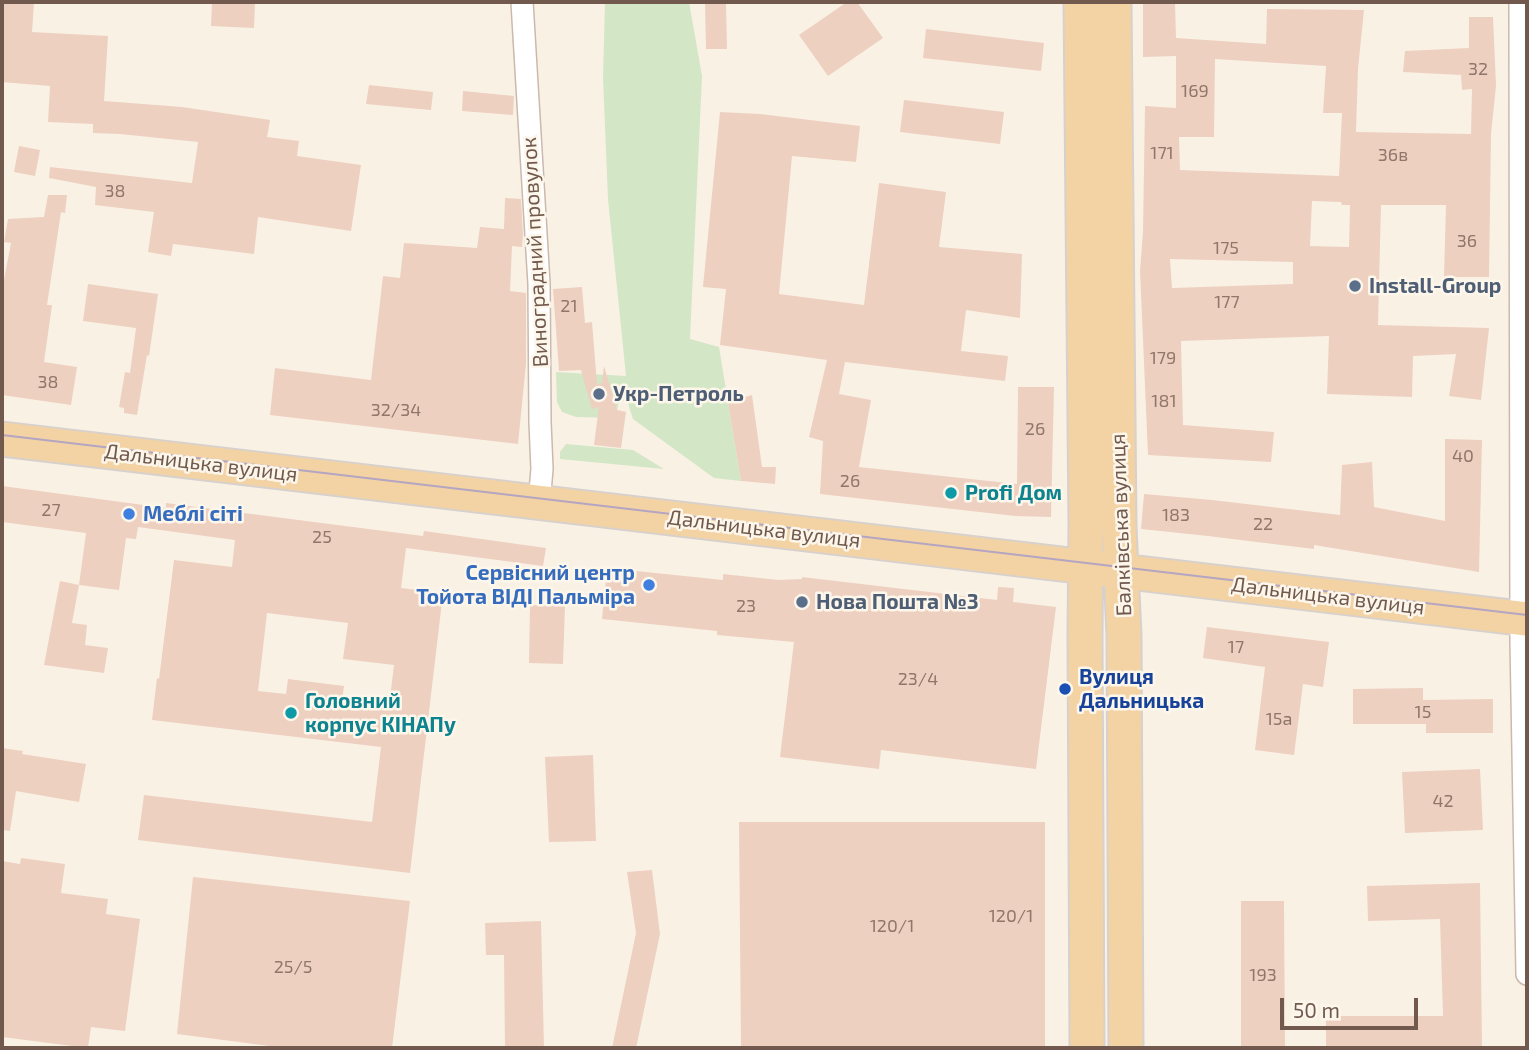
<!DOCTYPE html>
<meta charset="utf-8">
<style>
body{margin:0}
#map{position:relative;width:1529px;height:1050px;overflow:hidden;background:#faf1e5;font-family:"Exo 2",sans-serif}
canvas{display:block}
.frame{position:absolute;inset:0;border:4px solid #71594d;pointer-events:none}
.scale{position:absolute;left:1280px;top:998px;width:138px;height:32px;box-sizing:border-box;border:4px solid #71594d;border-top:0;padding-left:9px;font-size:21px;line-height:24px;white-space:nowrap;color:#71594d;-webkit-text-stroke:5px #fdf6eb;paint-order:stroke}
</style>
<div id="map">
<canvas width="1529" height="1050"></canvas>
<div class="frame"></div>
<div class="scale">50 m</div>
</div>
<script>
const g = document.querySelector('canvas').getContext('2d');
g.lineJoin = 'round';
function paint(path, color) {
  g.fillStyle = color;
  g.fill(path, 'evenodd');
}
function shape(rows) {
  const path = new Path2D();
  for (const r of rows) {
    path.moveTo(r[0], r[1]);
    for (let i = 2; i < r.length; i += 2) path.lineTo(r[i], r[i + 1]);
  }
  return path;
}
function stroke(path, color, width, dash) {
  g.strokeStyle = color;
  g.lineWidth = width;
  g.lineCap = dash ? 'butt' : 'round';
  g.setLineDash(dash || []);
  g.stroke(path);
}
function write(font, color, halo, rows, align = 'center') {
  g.font = font + ' "Exo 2",sans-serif';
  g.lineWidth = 5;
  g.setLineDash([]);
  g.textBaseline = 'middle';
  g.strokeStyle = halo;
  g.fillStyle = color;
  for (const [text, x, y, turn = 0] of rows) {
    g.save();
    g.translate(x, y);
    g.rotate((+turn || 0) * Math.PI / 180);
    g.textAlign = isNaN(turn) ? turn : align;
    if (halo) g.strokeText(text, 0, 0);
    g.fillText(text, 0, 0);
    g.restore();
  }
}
const green = shape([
 [605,2,689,2,702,76,690,339,719,347,741,481,714,478,633,419,627,400,619,402,615,418,576,417,562,412,557,402,556,372,626,376,608,199,603,77],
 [566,444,633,450,664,469,560,459,560,452]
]);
const building = shape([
 [2,2,34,3,32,32,108,36,104,101,182,107,270,120,267,137,299,141,297,156,361,165,351,231,258,217,254,254,173,244,171,256,148,252,154,212,95,205,96,187,49,178,50,167,192,183,198,142,120,134,93,133,93,124,48,122,50,86,2,82],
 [212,2,255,2,254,28,211,26],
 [705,2,726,2,727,49,706,49],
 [847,2,857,2,883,38,828,76,799,35],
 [1143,2,1175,2,1176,38,1266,44,1267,9,1364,10,1358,69,1356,132,1471,134,1472,89,1462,90,1461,75,1403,72,1405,51,1469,48,1469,17,1493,17,1496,86,1491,134,1489,277,1444,277,1446,205,1381,205,1378,325,1489,328,1481,400,1449,396,1456,354,1413,356,1412,397,1327,394,1329,336,1181,341,1183,425,1274,432,1271,462,1148,455,1140,271,1143,231,1145,106,1176,108,1176,56,1143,57],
 [1215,59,1326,66,1323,113,1342,113,1339,176,1180,170,1179,137,1214,137],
 [1312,201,1341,202,1342,205,1350,205,1349,247,1310,246],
 [1170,259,1293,262,1293,284,1172,288],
 [926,29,1044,43,1041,71,923,58],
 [369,85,433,92,431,110,366,104],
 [463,91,514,96,513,115,462,111],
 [904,100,1004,112,1000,144,900,132],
 [720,112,760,114,860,126,856,162,792,156,779,294,864,305,879,183,946,192,939,247,1022,254,1020,318,966,310,961,351,1008,356,1005,381,845,362,839,394,871,400,859,467,1017,484,1018,387,1054,387,1051,517,1015,516,820,494,823,441,809,437,827,360,720,345,726,289,703,287],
 [19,146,40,150,35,176,14,172],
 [48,195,67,195,65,213,61,212,47,305,52,305,44,362,77,367,71,405,2,395,3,285,11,243,4,242,8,219,44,217],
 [505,198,521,199,523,235,522,247,512,246,510,291,526,293,526,364,518,444,270,415,275,368,371,380,383,276,400,278,404,243,477,248,480,227,504,229],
 [88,284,158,294,149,356,147,355,137,415,124,413,124,408,119,407,125,372,130,373,136,328,83,321],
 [582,287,585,323,592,322,597,384,602,383,604,366,617,410,626,412,621,448,594,445,599,406,599,407,592,409,581,370,559,371,553,289],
 [752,395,762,467,776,467,775,484,741,481,728,402],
 [1445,439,1482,440,1479,572,1314,545,1314,549,1208,536,1141,529,1144,494,1212,500,1340,515,1342,465,1372,462,1374,507,1445,521],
 [2,486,166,508,166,503,423,536,424,531,546,548,543,566,406,548,401,588,443,593,410,873,138,840,144,795,372,822,381,747,152,720,157,678,159,679,174,560,232,567,235,540,138,527,136,539,126,538,119,590,79,585,86,533,2,522],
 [267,613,348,623,343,659,394,665,389,706,342,701,344,686,288,679,286,694,258,691],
 [607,568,723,580,723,574,778,580,802,579,802,577,997,600,998,587,1014,588,1013,602,1056,607,1036,769,881,750,879,769,780,757,794,642,717,635,717,631,602,619],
 [60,581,79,585,72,623,87,625,85,645,108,648,104,673,44,665],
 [530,605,565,606,563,664,529,663],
 [1207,627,1329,642,1323,687,1303,684,1294,755,1255,750,1265,667,1203,658],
 [1423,688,1423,700,1493,699,1493,733,1426,733,1426,724,1353,724,1353,689],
 [2,748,23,751,22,754,86,764,79,802,16,791,10,831,2,830],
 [593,755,596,841,549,842,545,757],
 [1480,769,1483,830,1405,833,1402,772],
 [739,822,1045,822,1045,1048,741,1048],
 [21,858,65,864,61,893,108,899,106,914,140,919,125,1031,91,1027,88,1048,2,1037,2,861,20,864],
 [652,870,660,934,636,1048,612,1048,636,933,627,872],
 [193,877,410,901,392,1048,285,1048,177,1034],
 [1480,883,1482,1048,1326,1048,1326,1016,1443,1016,1440,919,1368,921,1367,886],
 [1241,901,1284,901,1285,1048,1241,1048],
 [541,921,544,1048,505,1048,504,955,486,955,485,923]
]);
const street = shape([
 [522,2,539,284,540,422,542,469,539,503],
 [1520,2,1521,641,1527,974]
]);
const primary = shape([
 [1081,2,1086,524,1085,636,1087,1048],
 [1114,2,1119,527,1124,635,1126,1048],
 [2,439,1527,619]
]);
const tram = shape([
 [2,435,1527,615]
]);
const markers = [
 [1355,286,7,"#5c6f8a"],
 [599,394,7,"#5c6f8a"],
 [951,493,7,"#0f9aa8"],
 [129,514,7,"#3f7fe0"],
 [649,585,7,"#3f7fe0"],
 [802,602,7,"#5c6f8a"],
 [1065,689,7,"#1a4fb4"],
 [291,713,7,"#0f9aa8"]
];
const numberNames = [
 ["32",1478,69],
 ["169",1195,91],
 ["171",1162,153],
 ["36в",1393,155],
 ["38",115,191],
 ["36",1467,241],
 ["175",1226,248],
 ["177",1227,302],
 ["21",569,306],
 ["179",1163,358],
 ["38",48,382],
 ["181",1164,401],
 ["32/34",396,410],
 ["26",1035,429],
 ["40",1463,456],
 ["26",850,481],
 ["27",51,510],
 ["183",1176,515],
 ["22",1263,524],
 ["25",322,537],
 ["23",746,606],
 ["17",1236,647],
 ["23/4",918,679],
 ["15",1423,712],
 ["15а",1279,719],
 ["42",1443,801],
 ["120/1",1011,916],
 ["120/1",892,926],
 ["25/5",293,967],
 ["193",1263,975]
];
const streetNames = [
 ["Виноградний провулок",535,252,-93],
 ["Дальницька вулиця",201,463,7],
 ["Балківська вулиця",1121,525,-92],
 ["Дальницька вулиця",764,529,7],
 ["Дальницька вулиця",1328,596,7]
];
const serviceNames = [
 ["Install-Group",1369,286],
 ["Укр-Петроль",613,394],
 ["Нова Пошта №3",816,602]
];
const cultureNames = [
 ["Profi Дом",965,493],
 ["Головний",305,701],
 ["корпус КІНАПу",305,725]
];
const shopNames = [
 ["Меблі сіті",143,514],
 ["Сервісний центр",635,573,"right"],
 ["Тойота ВІДІ Пальміра",635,597,"right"]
];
const transitNames = [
 ["Вулиця",1079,677],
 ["Дальницька",1079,701]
];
paint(green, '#d3e6c5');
paint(building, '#edd0c0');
stroke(street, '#cbb9ad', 24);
stroke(primary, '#d7d1cd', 37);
stroke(street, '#fff', 21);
stroke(primary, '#f3d3a4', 33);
stroke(tram, '#b4a5c2', 2);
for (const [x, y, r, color] of markers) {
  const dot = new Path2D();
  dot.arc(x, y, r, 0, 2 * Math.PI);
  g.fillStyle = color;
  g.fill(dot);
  stroke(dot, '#fdf6eb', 2.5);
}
write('18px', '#90776a', null, numberNames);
write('21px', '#71594d', '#fdf6eb', streetNames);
write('bold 21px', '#4e5e75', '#fdf6eb', serviceNames, 'left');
write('bold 21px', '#0d838f', '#fdf6eb', cultureNames, 'left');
write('bold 21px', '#366cbe', '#fdf6eb', shopNames, 'left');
write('bold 21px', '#164399', '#fdf6eb', transitNames, 'left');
</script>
